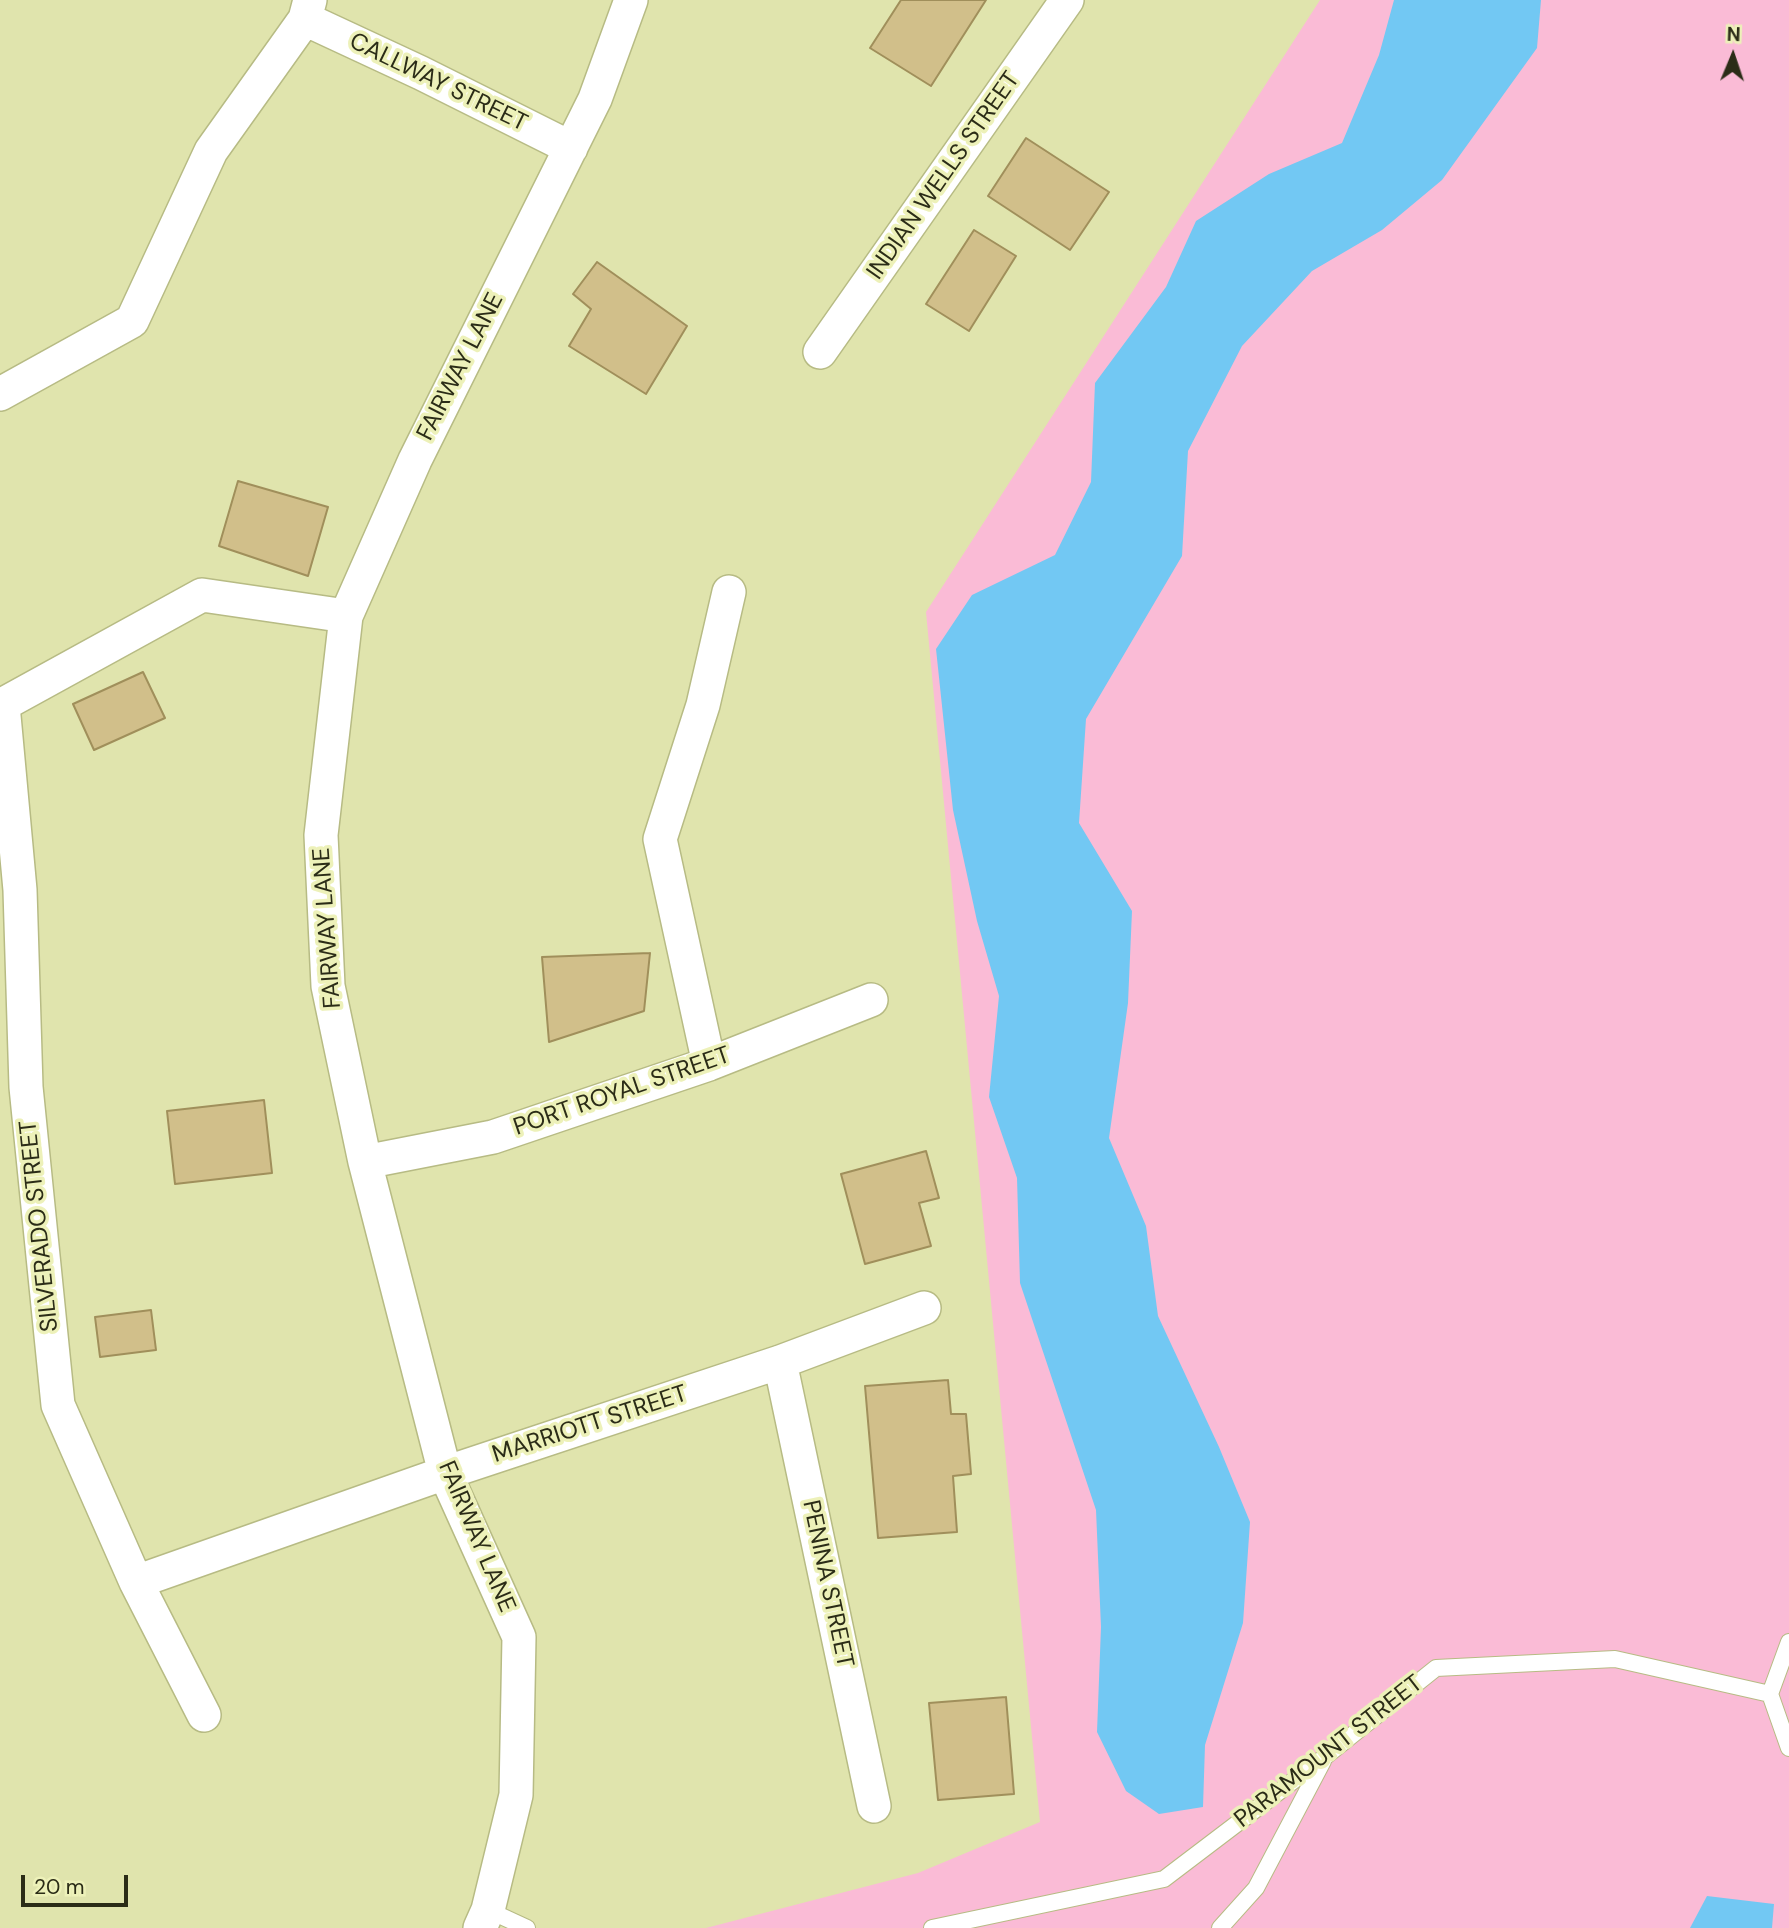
<!DOCTYPE html>
<style>
body{margin:0}
#map{position:relative;width:1789px;height:1928px;overflow:hidden;background:#e0e4ad;font-family:"DM Sans",sans-serif}
canvas{display:block}
.north{position:absolute;left:1698px;top:21px;width:70px;height:70px;-webkit-text-stroke:5px #edf1b9;paint-order:stroke;rotate:2deg;font-size:19px;font-weight:700;line-height:28px;text-align:center;color:#2b2c17}
.north::after{content:'';display:block;margin:auto;width:24px;height:32px;background:#2b2c17;clip-path:polygon(50% 0,100% 100%,50% 72%,0 100%)}
.scale{position:absolute;left:21px;top:1875px;width:107px;height:32px;box-sizing:border-box;border:4px solid #2b2c17;border-top:0;padding-left:9px;font-size:21px;line-height:24px;white-space:nowrap;color:#2b2c17;-webkit-text-stroke:5px #edf1b9;paint-order:stroke}
</style>
<div id="map">
<canvas width="1789" height="1928"></canvas>
<div class="north">N</div>
<div class="scale">20 m</div>
</div>
<script>
const g = document.querySelector('canvas').getContext('2d');
g.lineJoin = 'round';
function paint(path, color) {
  g.fillStyle = color;
  g.fill(path, 'evenodd');
}
function shape(rows) {
  const path = new Path2D();
  for (const r of rows) {
    path.moveTo(r[0], r[1]);
    for (let i = 2; i < r.length; i += 2) path.lineTo(r[i], r[i + 1]);
  }
  return path;
}
function stroke(path, color, width, dash) {
  g.strokeStyle = color;
  g.lineWidth = width;
  g.lineCap = dash ? 'butt' : 'round';
  g.setLineDash(dash || []);
  g.stroke(path);
}
function write(font, color, halo, rows, align = 'center') {
  g.font = font + ' "DM Sans",sans-serif';
  g.lineWidth = 7;
  g.setLineDash([]);
  g.textBaseline = 'middle';
  g.strokeStyle = halo;
  g.fillStyle = color;
  for (const [text, x, y, turn = 0] of rows) {
    g.save();
    g.translate(x, y);
    g.rotate((+turn || 0) * Math.PI / 180);
    g.textAlign = isNaN(turn) ? turn : align;
    if (halo) g.strokeText(text, 0, 0);
    g.fillText(text, 0, 0);
    g.restore();
  }
}
const green = shape([
 [1320,0,1789,0,1789,1928,706,1928,918,1873,1040,1822,926,612]
]);
const water = shape([
 [1394,0,1541,0,1537,48,1442,180,1382,230,1312,271,1242,346,1188,451,1182,556,1086,719,1079,823,1132,911,1128,1003,1109,1138,1146,1226,1158,1316,1219,1447,1250,1522,1243,1623,1205,1745,1203,1807,1159,1814,1126,1791,1097,1732,1101,1627,1096,1510,1020,1283,1017,1178,989,1097,999,996,977,921,953,810,936,649,972,595,1055,555,1091,482,1095,383,1166,287,1196,221,1269,174,1342,143,1379,55],
 [1707,1896,1774,1904,1772,1928,1690,1928]
]);
const building = shape([
 [901,0,986,0,931,86,870,48,901,0],
 [1026,138,1109,192,1070,250,988,196,1026,138],
 [974,230,1016,256,969,331,926,304,974,230],
 [597,262,687,326,646,394,569,346,591,309,573,294,597,262],
 [238,481,328,507,308,576,219,546,238,481],
 [143,672,165,718,94,750,73,704,143,672],
 [650,953,644,1011,549,1042,542,957,650,953],
 [264,1100,272,1173,175,1184,167,1111,264,1100],
 [926,1151,939,1198,919,1203,931,1246,865,1264,841,1174,926,1151],
 [151,1310,156,1350,100,1357,95,1317,151,1310],
 [948,1380,951,1414,966,1414,971,1474,953,1476,957,1532,878,1538,865,1386,948,1380],
 [1006,1697,1014,1794,938,1800,929,1703,1006,1697]
]);
const service = shape([
 [1770,1694,1789,1748],
 [488,1910,527,1928],
 [932,1928,1164,1879,1326,1756,1436,1668,1615,1659,1770,1694,1789,1642],
 [1220,1928,1256,1888,1323,1761]
]);
const minor = shape([
 [305,19,421,73,571,148],
 [820,352,1067,0],
 [0,394,132,321,211,151,305,19,310,0],
 [3,705,20,890,26,1087,58,1405,136,1582,204,1715],
 [0,706,202,595,346,616],
 [709,1064,660,839,703,705,729,592],
 [365,1162,493,1137,709,1064,871,1000],
 [780,1362,874,1806],
 [136,1582,445,1473,780,1362,924,1308],
 [480,1928,488,1910,516,1795,519,1637,445,1473,365,1162,328,986,321,835,346,616,415,460,595,99,631,0]
]);
const streetNames = [
 ["CALLWAY STREET",438,83,26],
 ["INDIAN WELLS STREET",944,176,-55],
 ["FAIRWAY LANE",461,367,-63],
 ["FAIRWAY LANE",328,928,-94],
 ["PORT ROYAL STREET",622,1092,-19],
 ["SILVERADO STREET",40,1226,-96],
 ["MARRIOTT STREET",590,1425,-18],
 ["FAIRWAY LANE",476,1537,67],
 ["PENINA STREET",827,1584,78],
 ["PARAMOUNT STREET",1329,1752,-38]
];
paint(green, '#fabbd6');
paint(water, '#72c8f3');
paint(building, '#d1bf8a');
stroke(building, '#a08f5b', 2);
stroke(service, '#b7bb84', 18);
stroke(minor, '#b7bb84', 36);
stroke(service, '#fff', 16);
stroke(minor, '#fff', 33);
write('24px', '#2b2c17', '#edf1b9', streetNames);
</script>
